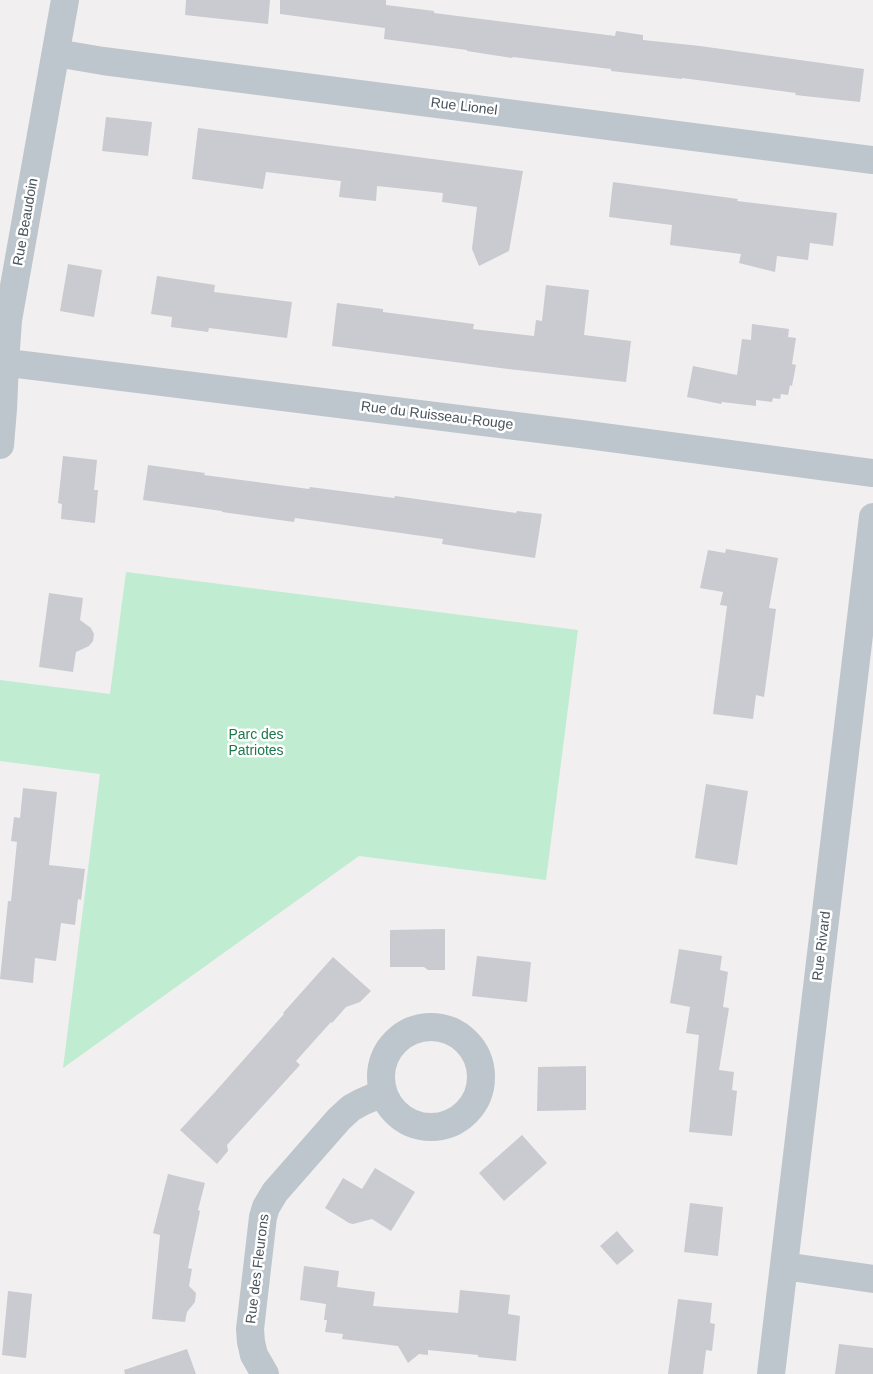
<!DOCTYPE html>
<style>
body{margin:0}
canvas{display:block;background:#f1efef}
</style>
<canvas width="873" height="1374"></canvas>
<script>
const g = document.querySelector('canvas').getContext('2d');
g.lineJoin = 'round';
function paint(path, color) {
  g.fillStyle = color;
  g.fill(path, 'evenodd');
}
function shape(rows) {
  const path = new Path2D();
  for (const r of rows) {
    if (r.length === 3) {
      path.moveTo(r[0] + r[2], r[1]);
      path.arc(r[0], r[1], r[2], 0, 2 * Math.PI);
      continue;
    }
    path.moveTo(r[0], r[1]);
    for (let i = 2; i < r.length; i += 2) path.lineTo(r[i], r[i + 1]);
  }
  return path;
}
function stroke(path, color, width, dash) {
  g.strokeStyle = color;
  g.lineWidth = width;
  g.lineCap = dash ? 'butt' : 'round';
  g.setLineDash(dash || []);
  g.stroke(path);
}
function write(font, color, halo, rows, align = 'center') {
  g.font = font + ' Helvetica,sans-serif';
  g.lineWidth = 5;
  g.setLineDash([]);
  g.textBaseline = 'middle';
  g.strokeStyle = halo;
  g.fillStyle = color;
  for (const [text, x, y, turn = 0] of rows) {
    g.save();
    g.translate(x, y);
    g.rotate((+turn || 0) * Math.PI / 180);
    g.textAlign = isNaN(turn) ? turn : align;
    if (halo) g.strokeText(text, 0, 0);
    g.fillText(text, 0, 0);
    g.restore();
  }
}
const green = shape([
 [126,572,578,630,546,880,359,856,63,1068,100,774,0,761,0,680,110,694]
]);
const building = shape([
 [186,0,270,0,268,24,185,15],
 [280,0,386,0,386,5,434,11,434,13,615,36,616,31,643,35,643,40,700,46,864,69,860,102,795,95,796,93,682,78,682,79,611,71,611,69,513,57,512,58,467,51,467,50,384,39,385,28,280,14],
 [106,117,152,122,148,156,102,151],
 [198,128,523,171,509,251,479,266,472,249,477,207,442,202,443,193,377,186,376,201,339,197,341,181,266,172,263,189,192,179],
 [613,182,738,199,737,201,837,213,833,246,810,243,808,260,777,256,775,272,739,263,741,254,670,245,672,225,609,217],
 [68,264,102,270,94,317,60,311],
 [157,276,215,285,214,292,292,302,287,338,209,328,208,332,171,327,172,317,151,314],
 [546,285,589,290,584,335,631,341,626,382,508,369,332,346,337,303,383,309,383,312,474,324,473,329,534,336,536,320,542,321],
 [752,324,789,329,788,337,796,338,792,364,796,365,792,386,790,385,788,395,781,394,780,399,773,398,772,402,756,400,756,406,722,402,721,404,687,397,693,366,737,375,742,339,751,340],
 [63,456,97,460,94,490,98,490,95,523,61,519,62,504,58,503],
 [148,465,205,473,204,475,309,489,310,487,394,498,395,496,516,513,517,511,542,514,535,558,442,544,443,539,295,518,294,522,222,512,222,511,143,500],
 [726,549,778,558,769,608,776,609,764,697,756,695,753,719,713,714,727,606,720,605,723,592,700,588,708,550,725,553],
 [49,593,83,598,80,620,91,628,94,634,93,641,89,646,76,652,73,672,39,667],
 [706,784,748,791,737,865,695,858],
 [23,788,57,792,49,865,85,869,81,900,78,899,75,925,61,923,56,961,35,958,33,983,0,979,8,901,11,901,17,842,11,841,14,817,20,818],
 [445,929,445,970,428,970,424,967,390,967,390,930],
 [679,949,722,956,720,970,728,972,723,1007,729,1008,719,1070,734,1072,732,1090,737,1091,732,1136,689,1132,699,1035,686,1033,690,1007,670,1003],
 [477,956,531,962,527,1002,472,996],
 [333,957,371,991,360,1002,346,1007,332,1023,331,1022,296,1061,300,1065,227,1145,228,1151,217,1164,180,1130,215,1092,284,1014,283,1013],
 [586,1066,586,1110,537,1111,538,1067],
 [522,1135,547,1163,504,1201,479,1173],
 [375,1168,415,1192,391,1231,372,1219,353,1224,349,1223,325,1208,343,1178,362,1189],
 [168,1174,205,1183,198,1210,200,1211,188,1268,192,1269,189,1286,196,1293,195,1302,187,1312,185,1322,152,1319,160,1235,153,1233],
 [690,1203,723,1207,718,1256,684,1252],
 [617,1231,634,1251,617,1265,600,1246],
 [304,1266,339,1271,337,1287,375,1292,373,1306,458,1313,460,1290,510,1295,508,1314,520,1316,516,1361,478,1357,478,1355,428,1350,428,1355,419,1354,408,1363,398,1346,342,1339,343,1334,325,1332,327,1320,324,1320,326,1304,300,1300],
 [8,1291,32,1294,26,1358,2,1355],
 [678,1299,712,1303,710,1323,715,1324,712,1351,706,1350,703,1374,668,1374],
 [839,1344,873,1348,873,1374,835,1374],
 [187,1349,196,1374,125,1374,124,1370]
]);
const street = shape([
 [56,53,103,61,873,160],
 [0,362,588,435,873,473],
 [0,445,3,409,5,363,8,320,65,0],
 [431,1077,50],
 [784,1266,873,1279],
 [265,1374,254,1355,251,1342,250,1329,263,1217,266,1207,275,1192,339,1119,351,1108,362,1102,383,1093],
 [771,1374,873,517]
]);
const streetNames = [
 ["Rue Lionel",464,107,7],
 ["Rue Beaudoin",26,222,-80],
 ["Rue du Ruisseau-Rouge",437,416,7],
 ["Rue Rivard",822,946,-83],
 ["Rue des Fleurons",258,1269,-83]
];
const parkNames = [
 ["Parc des",256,735],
 ["Patriotes",256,751]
];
paint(green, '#c0ecd1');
paint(building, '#c9cbd1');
stroke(street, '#bec6cd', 28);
write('14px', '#48525b', '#fff', streetNames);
write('14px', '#1d784b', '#fff', parkNames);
</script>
